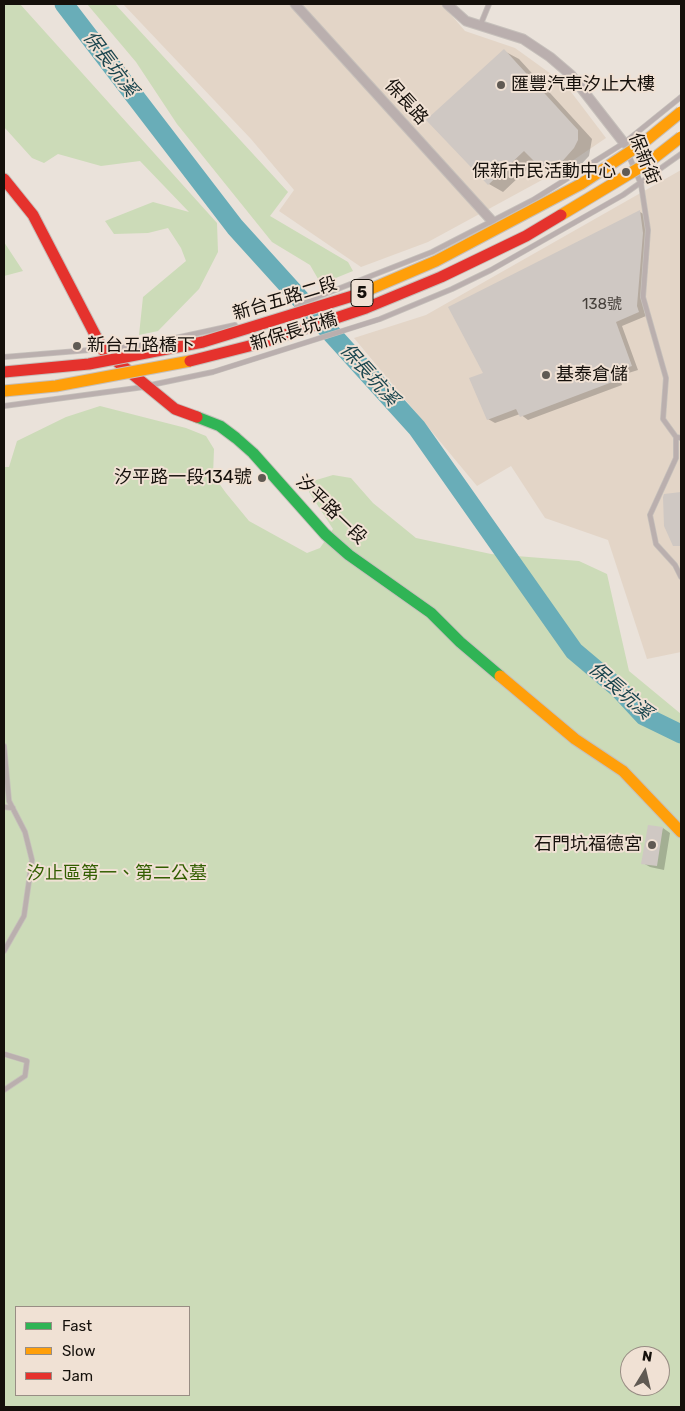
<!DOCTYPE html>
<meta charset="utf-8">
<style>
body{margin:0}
#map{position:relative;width:685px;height:1411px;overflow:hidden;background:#eae2da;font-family:Rubik,sans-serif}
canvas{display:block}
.frame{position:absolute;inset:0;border:5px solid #15100b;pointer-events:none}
.legend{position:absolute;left:15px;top:1306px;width:175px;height:90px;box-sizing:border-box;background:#f0e1d4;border:1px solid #988d84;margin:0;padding:6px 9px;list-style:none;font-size:15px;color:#15100b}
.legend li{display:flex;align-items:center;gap:10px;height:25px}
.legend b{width:25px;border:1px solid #988d84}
.north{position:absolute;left:620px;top:1346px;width:50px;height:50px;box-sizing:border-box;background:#f0e1d4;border:1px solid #988d84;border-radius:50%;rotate:9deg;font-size:14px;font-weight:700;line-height:20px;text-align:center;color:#15100b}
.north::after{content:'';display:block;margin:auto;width:18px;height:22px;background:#605a53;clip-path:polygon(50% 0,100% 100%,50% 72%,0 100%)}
</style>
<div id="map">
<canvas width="685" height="1411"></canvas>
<div class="frame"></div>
<ul class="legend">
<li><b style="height:6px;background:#30b455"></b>Fast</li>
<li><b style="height:6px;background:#ff9f0a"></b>Slow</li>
<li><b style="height:6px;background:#e5322d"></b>Jam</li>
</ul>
<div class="north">N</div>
</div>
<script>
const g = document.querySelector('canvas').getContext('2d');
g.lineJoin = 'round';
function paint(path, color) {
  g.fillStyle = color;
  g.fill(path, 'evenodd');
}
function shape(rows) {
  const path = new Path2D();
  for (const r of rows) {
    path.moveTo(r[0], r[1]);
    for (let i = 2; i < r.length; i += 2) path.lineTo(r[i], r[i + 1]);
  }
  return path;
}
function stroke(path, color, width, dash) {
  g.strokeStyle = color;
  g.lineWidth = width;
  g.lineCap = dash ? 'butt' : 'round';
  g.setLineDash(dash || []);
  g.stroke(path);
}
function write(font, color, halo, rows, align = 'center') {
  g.font = font + ' Rubik,"Noto Sans TC",sans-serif';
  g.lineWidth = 4;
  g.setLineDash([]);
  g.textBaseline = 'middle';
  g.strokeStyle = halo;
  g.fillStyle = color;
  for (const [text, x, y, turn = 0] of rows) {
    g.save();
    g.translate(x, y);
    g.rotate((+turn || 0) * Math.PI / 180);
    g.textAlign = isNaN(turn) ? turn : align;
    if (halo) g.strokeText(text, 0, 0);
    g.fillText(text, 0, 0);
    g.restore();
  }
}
const built = shape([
 [123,4,442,4,465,31,515,48,565,84,606,138,553,174,428,242,361,267,279,211,294,190,251,139],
 [681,170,681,652,647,659,608,540,545,518,511,466,477,486,354,338,426,315]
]);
const green = shape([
 [4,4,20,4,217,223,218,252,199,289,158,331,139,335,143,297,186,261,181,248,168,228,148,233,114,234,105,221,153,202,189,212,140,161,101,166,58,154,44,163,32,158,4,127],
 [87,4,115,4,288,192,270,216,348,262,353,271,321,284,310,265,272,242,177,124,136,62],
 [4,242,23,271,4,276],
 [100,406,186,428,206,436,214,449,213,475,226,493,249,521,307,553,320,548,333,529,309,492,313,481,333,475,351,478,373,503,416,538,491,554,579,561,607,574,629,671,681,714,681,1407,4,1407,4,467,9,467,17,441,66,417],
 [16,1307,189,1307,189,1395,16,1395],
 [630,1356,660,1356,660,1386,630,1386]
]);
const shadow = shape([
 [504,51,519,59,592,139,589,156,573,173,553,171,536,161,503,192,489,184],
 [640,212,647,216,650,238,644,311,646,316,622,326,638,370,619,376,622,385,528,420,520,414,495,423,488,419,485,374],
 [681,494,681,546,676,546,674,545,665,495],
 [663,828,670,833,664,870,650,867,643,863]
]);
const river = shape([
 [64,4,235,227,417,428,574,651,619,689,644,716,681,734]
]);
const building = shape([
 [504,49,578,130,578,140,574,148,559,165,545,166,537,164,524,151,488,185,426,120],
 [640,210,643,233,637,306,639,312,616,322,632,366,612,372,615,381,520,417,516,409,487,420,469,378,483,373,448,307],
 [681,492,681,546,673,546,664,526,663,497,664,494],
 [648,825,663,827,657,866,641,864]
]);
const lane = shape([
 [480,26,489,4],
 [629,156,641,184,648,230,643,297,666,378,663,419,676,437,681,438],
 [297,305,432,252,533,200,624,143,681,97],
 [4,357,139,346,235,325],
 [151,385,213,372,380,319,452,289,491,270,623,195,681,154],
 [4,406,144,387],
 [676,437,676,458,650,515,656,544,675,565,681,577],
 [4,746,9,801,25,832,32,860,24,916,4,951],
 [4,807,13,808],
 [4,1054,27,1061,25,1076,4,1090]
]);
const street = shape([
 [295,4,492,221],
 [447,4,466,21,523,39,550,57,571,75,624,143]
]);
const fast = shape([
 [197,417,220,426,236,438,253,453,325,534,349,555,431,613,460,642,500,676]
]);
const slow = shape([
 [500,676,575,739,623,771,681,832]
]);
const jam = shape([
 [4,179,33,215,103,350,175,409,197,417]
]);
const slowBridge = shape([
 [561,215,649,162,681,137],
 [359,294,436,261,581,184,643,143,681,112],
 [4,391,56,386,190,361]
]);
const jamBridge = shape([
 [190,361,261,343,366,308,441,277,526,236,561,215],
 [4,372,89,364,203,342,359,294]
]);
const markers = [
 [501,85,5,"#605a53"],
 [626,172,5,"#605a53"],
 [77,346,5,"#605a53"],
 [546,375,5,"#605a53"],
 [262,478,5,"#605a53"],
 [652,845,5,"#605a53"]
];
const numberNames = [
 ["138號",602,305]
];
const shields = [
 [362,293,22]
];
const shieldNames = [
 ["5",362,293]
];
const poiNames = [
 ["匯豐汽車汐止大樓",511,85],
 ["保新市民活動中心",616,172,"right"],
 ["新台五路橋下",87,346],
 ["基泰倉儲",556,375],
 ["汐平路一段134號",252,478,"right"],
 ["石門坑福德宮",642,845,"right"]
];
const streetNames = [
 ["保長路",406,102,48],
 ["保新街",644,159,68],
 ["新台五路二段",285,299,-17],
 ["新保長坑橋",294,332,-17],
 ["汐平路一段",331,510,44]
];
const parkNames = [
 ["汐止區第一、第二公墓",117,874]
];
const waterNames = [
 ["保長坑溪",110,64,53],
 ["保長坑溪",369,375,48],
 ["保長坑溪",620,691,41]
];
paint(built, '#e3d5c7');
paint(green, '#ccdbb8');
paint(shadow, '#0003');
stroke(river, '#69adb8', 19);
paint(building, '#cfc8c3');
stroke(lane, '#c6c0bb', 6);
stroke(street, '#c6c0bb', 11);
stroke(fast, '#c6c0bb', 13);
stroke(slow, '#c6c0bb', 13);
stroke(jam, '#c6c0bb', 13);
stroke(lane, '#baafae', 4.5);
stroke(street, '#baafae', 9);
stroke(fast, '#30b455', 11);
stroke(slow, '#ff9f0a', 11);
stroke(jam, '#e5322d', 11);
stroke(slowBridge, '#c6c0bb', 13, []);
stroke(jamBridge, '#c6c0bb', 13, []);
stroke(slowBridge, '#ff9f0a', 11);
stroke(jamBridge, '#e5322d', 11);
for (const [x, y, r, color] of markers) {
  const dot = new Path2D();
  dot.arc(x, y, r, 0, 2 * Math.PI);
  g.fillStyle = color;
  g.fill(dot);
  stroke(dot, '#f0e1d4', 2);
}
write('15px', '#46403b', null, numberNames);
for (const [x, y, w] of shields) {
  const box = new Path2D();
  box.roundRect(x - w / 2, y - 13.5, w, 27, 4);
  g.fillStyle = '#f0e1d4';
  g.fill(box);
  stroke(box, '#15100b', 1);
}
write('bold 16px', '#15100b', null, shieldNames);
write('18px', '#15100b', '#f0e1d4', poiNames, 'left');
write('18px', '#15100b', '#f0e1d4', streetNames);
write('18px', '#325e00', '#f0e1d4', parkNames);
write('italic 19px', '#1a454e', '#f0e1d4', waterNames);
</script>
